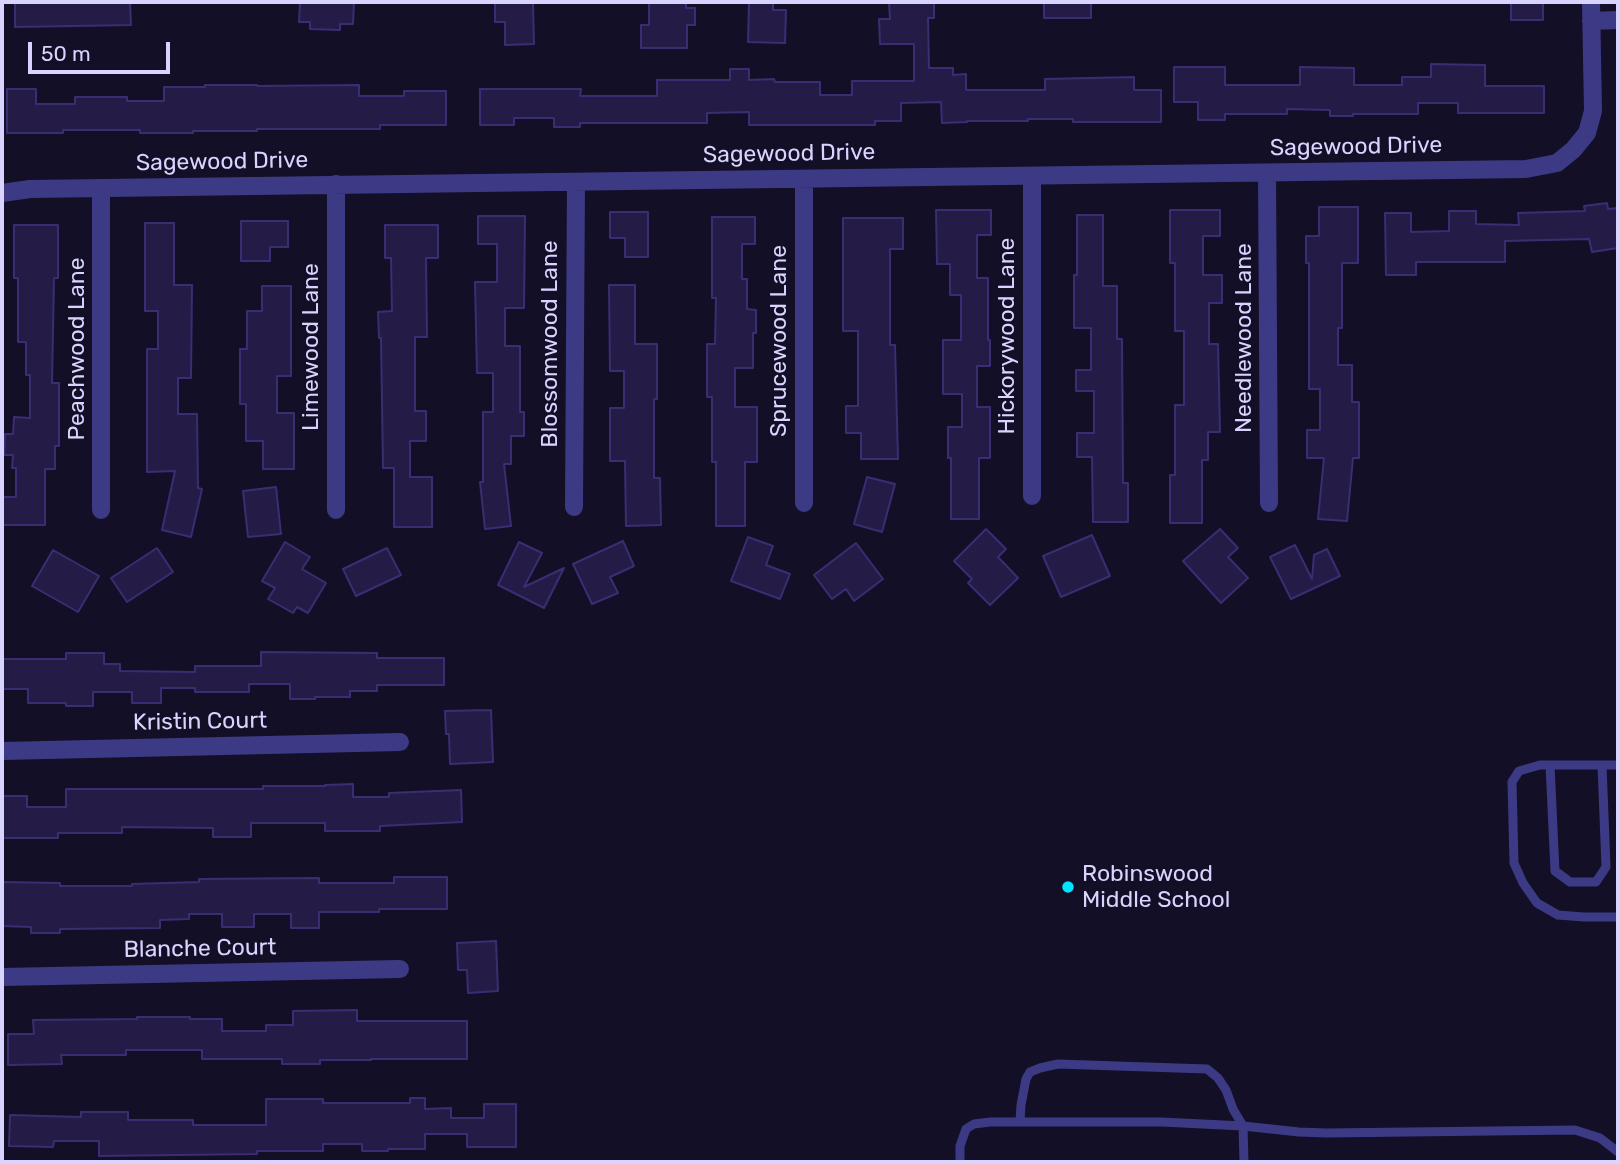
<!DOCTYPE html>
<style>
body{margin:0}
#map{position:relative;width:1620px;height:1164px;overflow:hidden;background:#130f26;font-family:Rubik,sans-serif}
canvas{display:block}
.frame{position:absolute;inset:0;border:4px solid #d9d4ff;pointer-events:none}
.scale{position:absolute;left:28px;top:42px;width:142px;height:32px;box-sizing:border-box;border:4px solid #d9d4ff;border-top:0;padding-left:9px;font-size:21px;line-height:24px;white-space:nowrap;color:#d9d4ff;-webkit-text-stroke:5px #130f26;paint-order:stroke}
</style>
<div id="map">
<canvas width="1620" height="1164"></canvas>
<div class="frame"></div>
<div class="scale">50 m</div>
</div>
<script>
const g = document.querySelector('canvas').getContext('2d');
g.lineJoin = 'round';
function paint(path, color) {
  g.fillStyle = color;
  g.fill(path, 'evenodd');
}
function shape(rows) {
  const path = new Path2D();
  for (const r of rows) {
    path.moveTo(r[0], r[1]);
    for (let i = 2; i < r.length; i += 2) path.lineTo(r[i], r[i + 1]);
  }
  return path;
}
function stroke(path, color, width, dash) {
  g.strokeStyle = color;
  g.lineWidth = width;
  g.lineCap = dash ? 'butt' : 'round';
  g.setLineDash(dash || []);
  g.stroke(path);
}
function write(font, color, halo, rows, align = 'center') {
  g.font = font + ' Rubik,sans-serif';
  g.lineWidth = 5;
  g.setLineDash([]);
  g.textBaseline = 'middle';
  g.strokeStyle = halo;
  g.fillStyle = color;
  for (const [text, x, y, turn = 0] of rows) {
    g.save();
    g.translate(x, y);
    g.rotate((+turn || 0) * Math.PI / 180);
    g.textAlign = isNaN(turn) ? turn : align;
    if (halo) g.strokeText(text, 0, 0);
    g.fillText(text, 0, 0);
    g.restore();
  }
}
const building = shape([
 [15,2,130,2,131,25,15,27,15,2],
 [300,2,354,2,353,24,340,24,340,30,310,29,310,22,299,22,300,2],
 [495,2,533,2,534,44,505,45,505,22,495,22,495,2],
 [649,2,686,2,686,8,695,8,695,25,687,25,687,48,641,48,641,25,649,25,649,2],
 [749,2,773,2,773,10,786,10,785,43,748,42,749,2],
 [889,2,934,2,934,18,928,18,929,68,953,68,953,75,966,74,966,90,1045,90,1045,79,1134,77,1134,90,1161,90,1161,122,1073,122,1073,119,1028,119,1028,121,967,121,967,122,942,123,941,102,901,103,901,121,875,121,875,125,749,125,749,112,707,113,707,123,580,123,580,127,554,127,554,118,514,118,514,125,480,125,480,89,581,89,580,96,657,96,657,80,730,80,730,69,749,69,749,80,774,79,775,82,820,82,820,95,852,95,852,81,914,81,914,44,880,44,879,19,890,19,889,2],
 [1044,2,1091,2,1091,18,1044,18,1044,2],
 [1511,2,1543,2,1543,20,1511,20,1511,2],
 [1431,64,1485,65,1485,86,1544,86,1544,113,1458,113,1458,103,1418,103,1418,114,1353,114,1353,116,1330,116,1330,110,1287,109,1287,114,1225,114,1225,120,1198,120,1198,102,1174,102,1174,67,1225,67,1225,85,1300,85,1300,67,1354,68,1354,85,1402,85,1402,77,1431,77,1431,64],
 [205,85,257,85,257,86,359,85,359,96,404,96,404,91,446,91,446,125,380,125,380,129,257,129,257,131,193,131,193,133,140,133,140,130,63,130,63,133,7,133,7,89,36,89,36,104,75,104,75,97,127,97,127,101,164,101,164,87,205,87,205,85],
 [1607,203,1608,209,1618,208,1618,248,1592,252,1589,239,1505,241,1505,262,1416,262,1416,275,1386,275,1385,213,1411,213,1411,232,1449,231,1449,211,1476,211,1476,224,1519,225,1518,213,1585,211,1584,206,1607,203],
 [1319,207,1358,207,1358,263,1342,263,1342,328,1338,328,1338,365,1352,365,1352,402,1359,402,1359,458,1353,458,1347,521,1318,519,1324,458,1307,458,1307,430,1320,430,1320,389,1309,389,1309,263,1306,263,1306,236,1319,236,1319,207],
 [936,210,991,210,991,235,977,235,977,278,988,278,988,340,990,340,990,366,977,366,977,407,990,407,990,458,979,458,979,519,951,519,951,458,948,458,948,427,962,427,962,394,943,394,943,340,961,340,961,295,950,295,950,264,937,264,936,210],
 [1170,210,1220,210,1220,236,1203,236,1203,275,1222,275,1222,303,1209,303,1209,344,1218,344,1220,432,1208,432,1208,460,1202,460,1202,523,1170,523,1170,475,1175,475,1175,405,1184,405,1184,331,1175,331,1175,263,1170,263,1170,210],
 [610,212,648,212,648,257,625,257,625,238,610,238,610,212],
 [1077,215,1103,215,1103,286,1117,286,1117,339,1122,339,1123,483,1128,483,1128,522,1093,522,1092,457,1077,457,1077,433,1094,433,1094,391,1076,391,1076,370,1091,370,1091,328,1074,328,1074,275,1077,275,1077,215],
 [478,216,525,216,524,308,505,308,505,346,520,346,520,412,524,412,524,436,511,436,511,464,504,464,511,526,485,529,480,482,483,482,483,412,493,412,493,373,477,373,475,282,497,282,497,244,478,244,478,216],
 [712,217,755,217,755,244,742,244,742,279,747,279,747,309,756,310,756,333,753,333,753,368,735,368,735,407,757,407,757,462,745,462,745,526,716,526,716,462,712,462,712,397,707,397,707,344,715,344,716,298,712,298,712,217],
 [843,218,903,218,903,249,890,249,890,345,895,345,898,459,861,459,861,433,846,433,846,406,858,406,858,331,843,331,843,218],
 [241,221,288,221,288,247,270,247,270,261,241,261,241,221],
 [145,223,174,223,174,285,192,285,191,378,178,378,178,414,197,414,198,488,202,489,191,537,162,530,175,471,147,472,147,349,158,349,158,311,145,311,145,223],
 [14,225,58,225,58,278,54,278,52,383,59,383,59,446,55,446,55,469,45,469,45,525,3,525,3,497,16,497,16,468,12,468,13,455,4,455,5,434,13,434,14,417,30,418,30,375,26,375,26,342,18,342,18,278,14,278,14,225],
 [385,225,438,225,438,258,426,258,427,337,415,337,415,411,426,411,426,441,410,441,410,477,432,477,432,527,394,527,394,468,383,468,381,338,379,338,378,312,392,311,391,258,385,258,385,225],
 [609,285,635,285,635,344,657,344,657,399,654,399,654,478,660,478,661,525,626,526,625,461,610,461,610,408,624,408,624,371,610,371,609,285],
 [262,286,291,286,291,376,277,376,277,413,294,413,294,469,263,469,263,441,246,441,246,404,240,404,240,349,247,349,247,311,262,311,262,286],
 [867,477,895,484,882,532,854,524,867,477],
 [276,487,281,534,248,537,243,491,276,487],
 [986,529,1006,549,998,557,1018,578,990,605,968,583,972,579,954,561,986,529],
 [1220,529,1238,548,1228,557,1248,578,1221,603,1183,561,1220,529],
 [1092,535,1110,576,1061,597,1043,556,1092,535],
 [748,537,773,546,766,565,790,574,780,599,731,581,748,537],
 [623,541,634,566,610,577,618,593,592,604,573,564,623,541],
 [285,542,310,557,302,569,326,583,308,613,297,607,293,613,268,599,275,588,262,581,285,542],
 [519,542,542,553,524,587,564,568,544,608,498,585,519,542],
 [856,543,883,579,854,601,846,589,832,599,814,575,856,543],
 [1295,545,1312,579,1314,555,1327,549,1340,576,1291,599,1270,557,1295,545],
 [157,548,173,572,127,602,111,578,157,548],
 [387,548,401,575,356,596,343,569,387,548],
 [53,550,99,576,78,612,32,586,53,550],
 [261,652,377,653,377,658,444,658,444,685,377,685,377,691,350,691,350,697,315,697,315,699,290,699,290,684,249,684,249,692,195,692,195,688,161,688,161,703,132,703,132,692,93,692,93,706,66,706,66,703,28,703,28,689,2,689,2,659,66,659,66,653,104,653,104,664,120,664,120,671,195,672,195,666,261,666,261,652],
 [491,710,493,762,450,764,449,734,446,734,445,711,491,710],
 [353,784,353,797,389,797,389,793,461,790,462,822,380,826,380,831,325,831,325,823,251,823,251,837,213,837,213,828,122,827,122,833,58,833,58,838,3,838,3,796,27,796,27,807,66,807,66,789,263,789,263,786,325,786,325,785,353,784],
 [394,877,447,877,447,909,379,909,379,912,319,912,319,928,291,928,291,914,254,914,254,927,222,927,222,914,189,914,189,919,160,920,160,928,60,929,60,933,31,933,31,927,2,926,3,882,60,883,60,886,132,886,132,884,199,882,199,879,319,878,319,883,394,883,394,877],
 [496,941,498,991,468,993,467,970,458,970,457,943,496,941],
 [357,1010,357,1021,467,1021,467,1059,371,1059,371,1060,320,1060,320,1064,282,1064,282,1059,202,1059,202,1050,126,1050,126,1055,61,1055,62,1064,8,1065,8,1034,34,1034,33,1020,137,1019,137,1017,190,1017,190,1019,222,1019,222,1031,266,1031,266,1025,293,1025,293,1011,357,1010],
 [410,1098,425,1098,425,1109,451,1108,451,1118,484,1118,484,1104,516,1104,516,1147,467,1147,467,1134,425,1134,425,1149,388,1149,388,1151,362,1151,362,1144,323,1144,323,1151,257,1151,257,1154,99,1156,99,1141,54,1141,53,1147,9,1146,10,1115,81,1117,81,1112,128,1112,128,1120,193,1120,193,1125,266,1125,266,1099,323,1099,323,1103,410,1103,410,1098]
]);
const lane = shape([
 [1550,765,1555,871,1570,882,1596,882,1606,867,1602,765],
 [1618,765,1540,765,1519,771,1512,782,1514,863,1523,883,1537,903,1558,915,1584,917,1618,917],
 [1020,1122,1021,1105,1026,1079,1030,1072,1040,1068,1058,1064,1207,1069,1218,1078,1226,1090,1233,1109,1243,1126,1244,1162],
 [960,1162,960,1146,966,1129,974,1124,990,1122,1162,1122,1243,1126,1299,1132,1326,1133,1575,1130,1600,1138,1618,1152]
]);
const street = shape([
 [1591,21,1618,20],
 [1267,173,1269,503],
 [1032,176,1032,496],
 [804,179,804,503],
 [336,184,336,510],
 [101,188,101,510],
 [2,193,30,189,1526,169,1557,163,1573,150,1587,133,1593,111,1591,2],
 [574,507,576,182],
 [2,751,400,742],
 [2,977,400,969]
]);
const markers = [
 [1068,887,7,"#00e5ff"]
];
const streetNames = [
 ["Sagewood Drive",1356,147,-1],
 ["Sagewood Drive",789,154,-1],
 ["Sagewood Drive",222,162,-1],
 ["Hickorywood Lane",1007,336,-90],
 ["Needlewood Lane",1244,338,-90],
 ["Sprucewood Lane",779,341,-90],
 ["Blossomwood Lane",550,344,-90],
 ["Limewood Lane",311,347,-90],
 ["Peachwood Lane",77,349,-90],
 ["Kristin Court",200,722,-1],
 ["Blanche Court",200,949,-1]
];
const poiNames = [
 ["Robinswood",1082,874],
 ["Middle School",1082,900]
];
paint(building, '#241b47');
stroke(building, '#3b2d73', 2);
stroke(lane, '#3d3a85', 9);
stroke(street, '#3d3a85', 18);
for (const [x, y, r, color] of markers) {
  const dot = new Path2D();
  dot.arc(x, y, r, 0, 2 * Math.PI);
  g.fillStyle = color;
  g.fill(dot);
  stroke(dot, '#130f26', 2.5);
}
write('23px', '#d9d4ff', '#130f26', streetNames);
write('23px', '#d9d4ff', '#130f26', poiNames, 'left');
</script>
